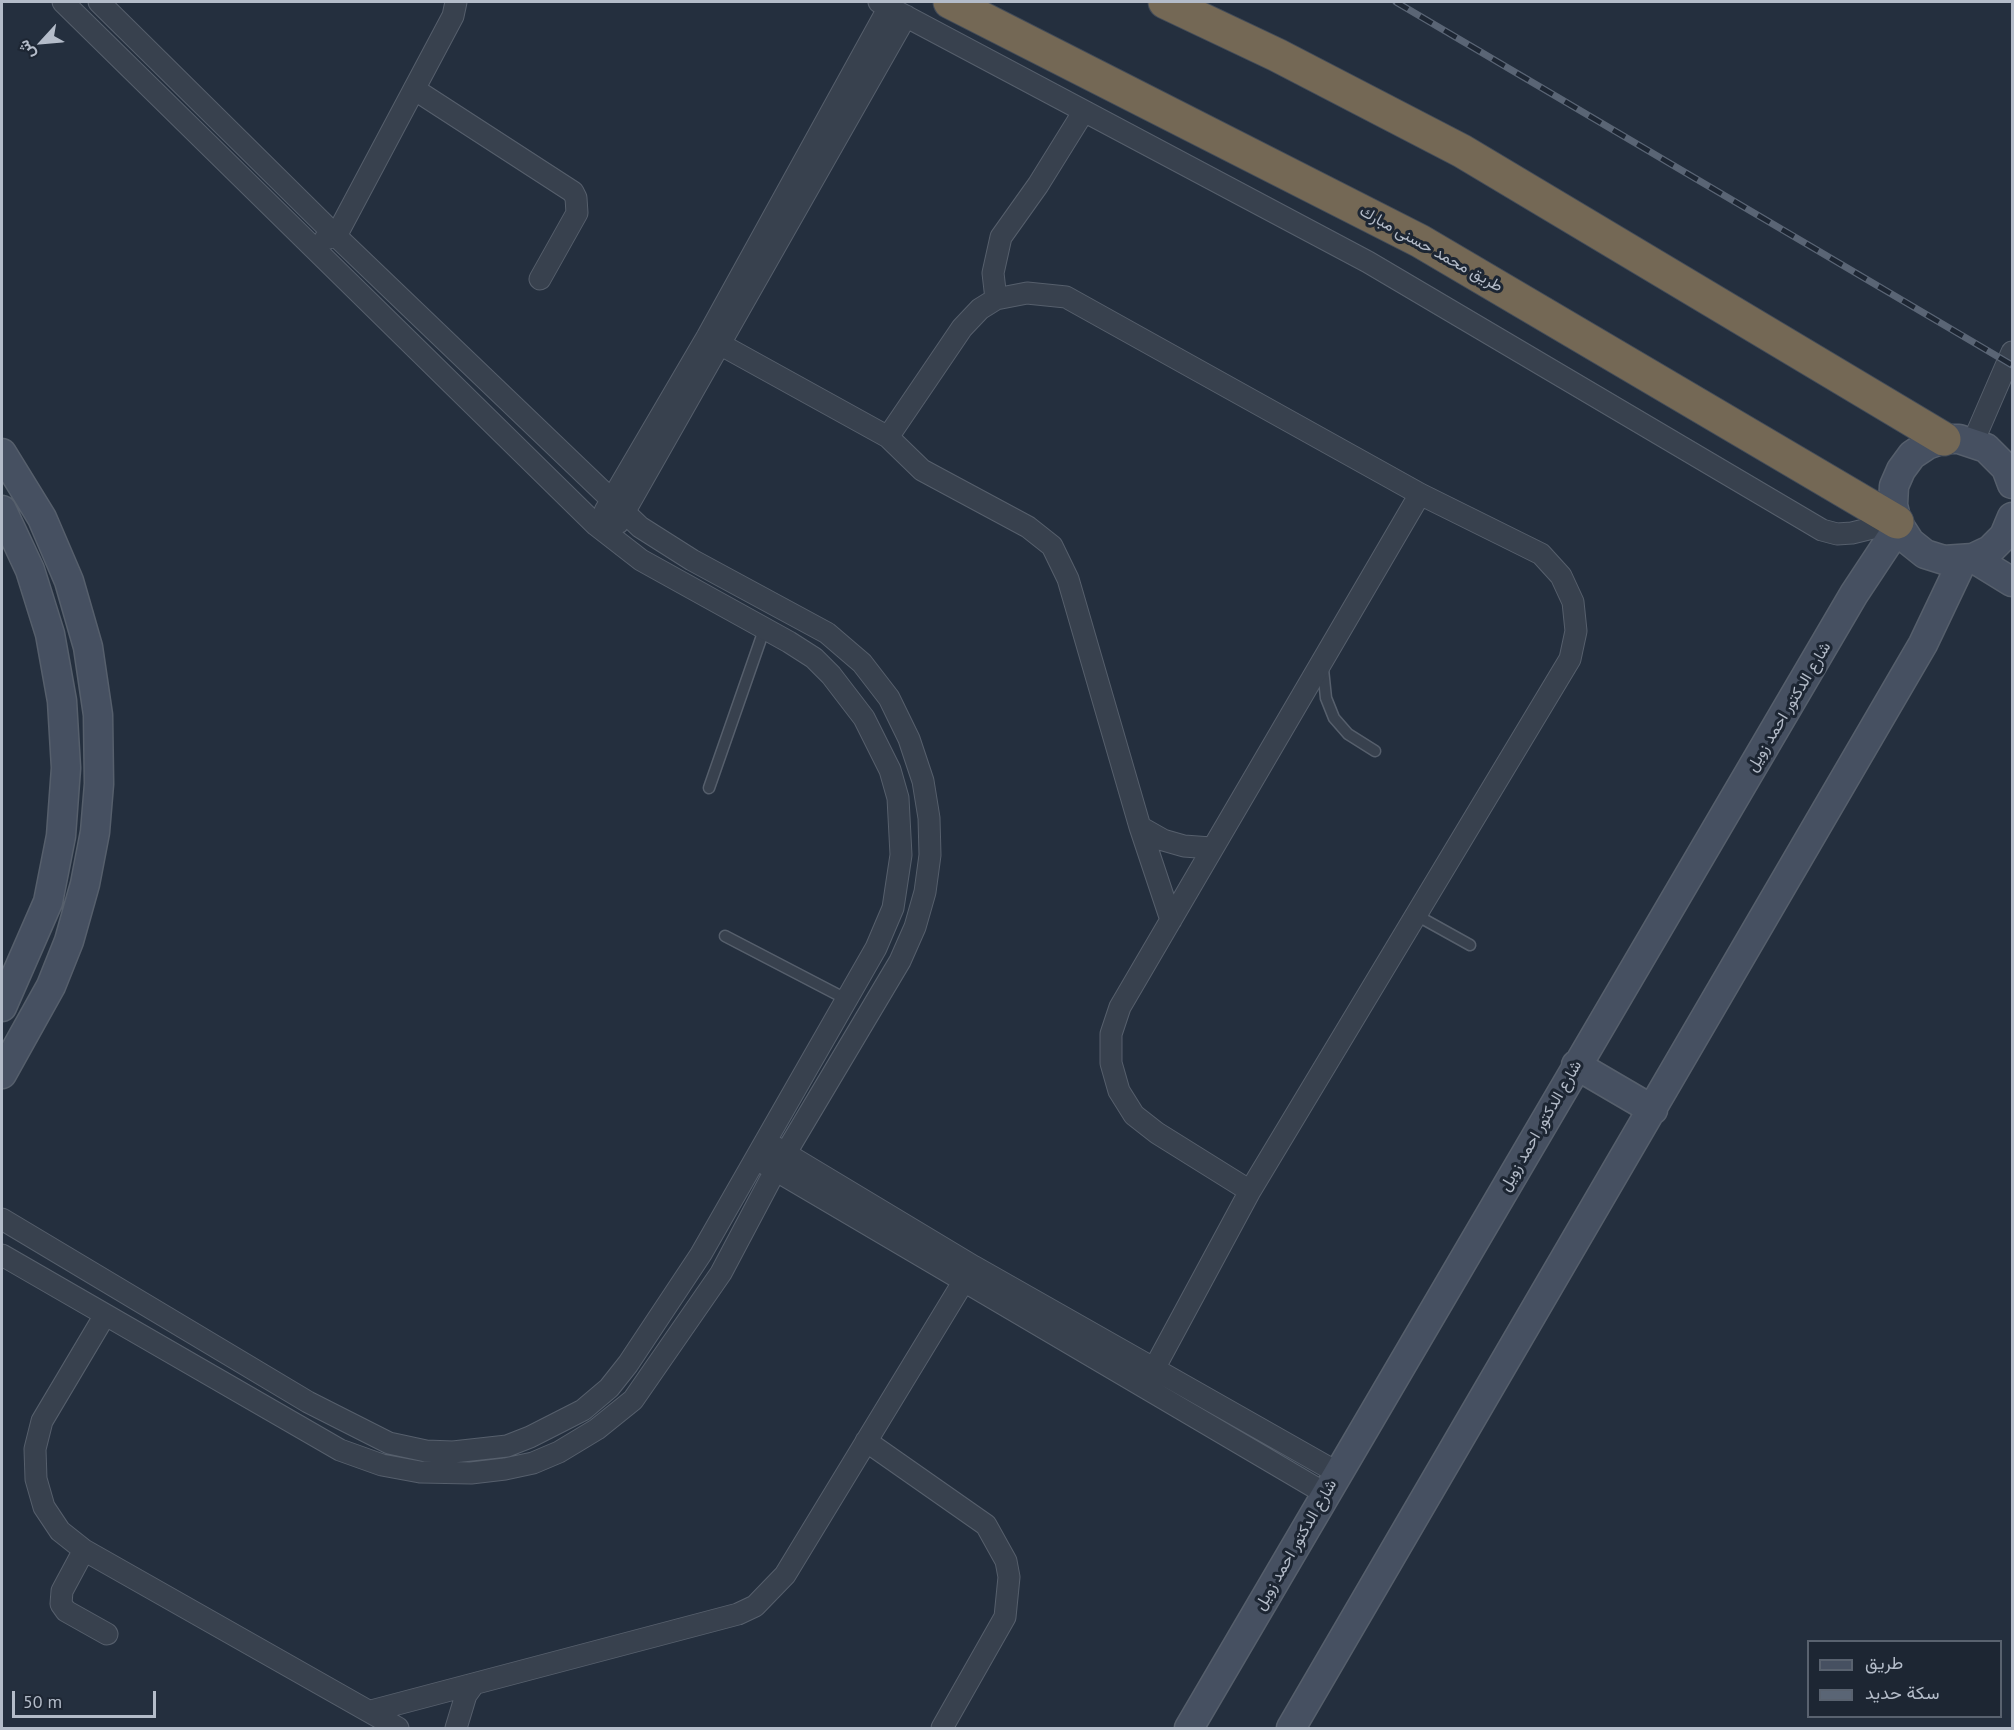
<!DOCTYPE html>
<meta charset="utf-8">
<style>
body{margin:0}
#map{position:relative;width:2014px;height:1730px;overflow:hidden;background:#242f3e;font-family:"PT Sans",Vazirmatn,sans-serif}
canvas{display:block}
.frame{position:absolute;inset:0;border:3px solid #b4bcc9;pointer-events:none}
.legend{position:absolute;left:1807px;top:1640px;width:195px;height:78px;box-sizing:border-box;background:#1d2633;border:2px solid #59626f;margin:0;padding:8px 10px;list-style:none;font-size:18px;color:#b4bcc9}
.legend li{display:flex;align-items:center;gap:12px;height:30px}
.legend b{width:30px;border:2px solid #59626f}
.north{position:absolute;left:12px;top:12px;width:60px;height:60px;-webkit-text-stroke:4px #1d2633;paint-order:stroke;rotate:244deg;font-size:16px;font-weight:700;line-height:24px;text-align:center;color:#b4bcc9}
.north::after{content:'';display:block;margin:auto;width:21px;height:27px;background:#b4bcc9;clip-path:polygon(50% 0,100% 100%,50% 72%,0 100%)}
.scale{position:absolute;left:12px;top:1691px;width:144px;height:27px;box-sizing:border-box;border:3px solid #b4bcc9;border-top:0;padding-left:8px;font-size:18px;line-height:21px;white-space:nowrap;color:#b4bcc9;-webkit-text-stroke:4px #1d2633;paint-order:stroke}
</style>
<div id="map">
<canvas width="2014" height="1730"></canvas>
<div class="frame"></div>
<ul class="legend">
<li><b style="height:8px;background:#465061"></b>طريق</li>
<li><b style="height:8px;background:#5a6575"></b>سكة حديد</li>
</ul>
<div class="north">ش</div>
<div class="scale">50 m</div>
</div>
<script>
const g = document.querySelector('canvas').getContext('2d');
g.lineJoin = 'round';
function shape(rows) {
  const path = new Path2D();
  for (const r of rows) {
    path.moveTo(r[0], r[1]);
    for (let i = 2; i < r.length; i += 2) path.lineTo(r[i], r[i + 1]);
  }
  return path;
}
function stroke(path, color, width, dash) {
  g.strokeStyle = color;
  g.lineWidth = width;
  g.lineCap = dash ? 'butt' : 'round';
  g.setLineDash(dash || []);
  g.stroke(path);
}
function write(font, color, halo, rows, align = 'center') {
  g.font = font + ' "PT Sans",Vazirmatn,sans-serif';
  g.lineWidth = 6;
  g.setLineDash([]);
  g.textBaseline = 'middle';
  g.strokeStyle = halo;
  g.fillStyle = color;
  for (const [text, x, y, turn = 0] of rows) {
    g.save();
    g.translate(x, y);
    g.rotate((+turn || 0) * Math.PI / 180);
    g.textAlign = isNaN(turn) ? turn : align;
    if (halo) g.strokeText(text, 0, 0);
    g.fillText(text, 0, 0);
    g.restore();
  }
}
const lane = shape([
 [1323,669,1326,698,1334,718,1348,734,1375,751],
 [709,788,764,630],
 [1416,915,1470,945],
 [725,936,846,999]
]);
const street = shape([
 [879,2,1368,262,1822,530,1837,534,1852,533,1897,522],
 [414,89,573,192,576,198,577,213,540,279],
 [325,239,336,236,453,16,456,2],
 [996,299,993,273,1001,237,1038,185,1084,111],
 [707,337,888,437,922,470,1028,527,1052,546,1068,579,1140,827,1171,920],
 [888,437,962,328,980,309,996,299,1027,293,1066,297,1420,494,1541,554,1561,576,1573,602,1576,631,1570,659,1250,1191,1155,1367],
 [1973,442,2012,352],
 [605,511,707,337,889,7],
 [618,523,906,16],
 [1140,827,1163,840,1184,846,1211,848],
 [775,1147,973,1266,1338,1473],
 [765,1164,1326,1494],
 [1250,1191,1157,1133,1134,1115,1119,1091,1111,1063,1111,1034,1120,1007,1420,494],
 [2,1219,308,1402,389,1443,426,1451,453,1452,507,1446,530,1437,583,1410,609,1388,628,1364,701,1254,876,948,893,908,901,855,898,798,890,770,864,718,831,675,814,658,789,642,641,560,596,525,63,2],
 [2,1255,340,1450,382,1465,420,1472,471,1473,505,1469,533,1463,559,1452,597,1429,633,1400,721,1273,775,1171,900,961,915,927,925,892,930,855,929,818,923,781,909,739,889,698,862,663,827,633,692,560,640,527,336,236,99,2],
 [105,1315,42,1421,35,1449,36,1479,44,1507,60,1531,84,1550,398,1728],
 [866,1441,986,1525,1006,1561,1009,1577,1005,1617,942,1728],
 [84,1550,62,1591,61,1604,66,1611,107,1634],
 [371,1711,738,1614,755,1606,785,1575,973,1266],
 [456,1728,466,1695,474,1684]
]);
const secondary = shape([
 [2,453,42,518,69,581,88,647,98,715,99,784,95,832,85,884,69,941,51,986,2,1074],
 [2012,484,2006,468,1986,448,1959,439,1944,439,1927,445,1912,455,1901,470,1894,486,1893,505,1897,522,1910,542,1925,554,1944,560,1973,558,1990,550,2004,536,2012,517],
 [2,510,30,570,50,634,62,701,66,768,61,836,48,902,2,1007],
 [1973,558,2012,582],
 [1576,1065,1653,1110],
 [1189,1728,1854,594,1899,526],
 [1291,1728,1923,644,1963,560]
]);
const highway = shape([
 [950,2,1420,241,1897,522],
 [1165,2,1277,55,1462,151,1944,439]
]);
const rail = shape([
 [1396,2,2012,365]
]);
const streetNames = [
 ["طريق محمد حسنى مبارك",1431,249,29],
 ["شارع الدكتور احمد زويل",1789,707,-59],
 ["شارع الدكتور احمد زويل",1541,1126,-60],
 ["شارع الدكتور احمد زويل",1296,1545,-60]
];
stroke(lane, '#565f6c', 13);
stroke(street, '#565f6c', 23);
stroke(secondary, '#565f6c', 31);
stroke(highway, '#434c59', 35);
stroke(lane, '#38414e', 10);
stroke(street, '#38414e', 21);
stroke(secondary, '#465061', 28);
stroke(highway, '#746855', 33);
stroke(rail, '#5a6575', 7);
stroke(rail, '#1d2633', 4.5, [14]);
write('16px', '#b4bcc9', '#1d2633', streetNames);
</script>
